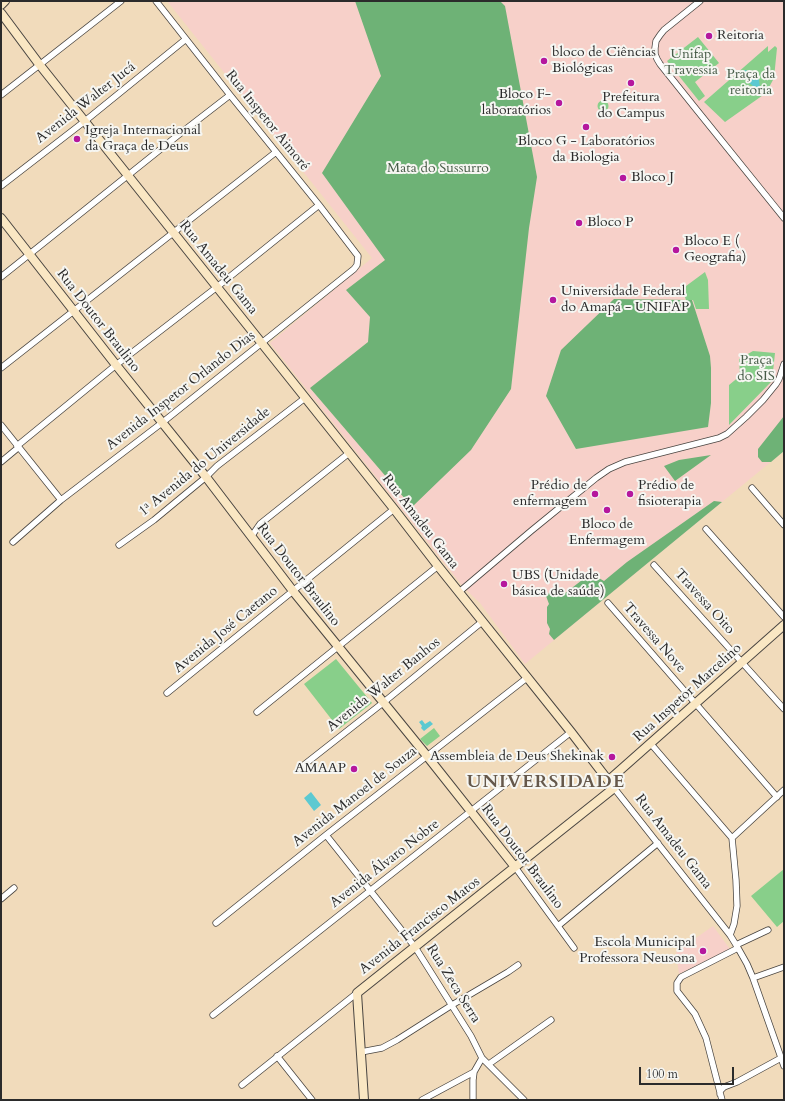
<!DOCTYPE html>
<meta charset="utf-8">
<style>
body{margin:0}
#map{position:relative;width:785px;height:1101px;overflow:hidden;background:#f1dbbb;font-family:Cardo,serif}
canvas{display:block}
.frame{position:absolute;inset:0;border:2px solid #2b2b2b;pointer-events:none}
.scale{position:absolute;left:639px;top:1067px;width:95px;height:18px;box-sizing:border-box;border:2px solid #2b2b2b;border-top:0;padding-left:5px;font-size:12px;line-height:14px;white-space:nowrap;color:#2b2b2b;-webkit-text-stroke:3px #f6f6f2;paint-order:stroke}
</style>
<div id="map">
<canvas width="785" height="1101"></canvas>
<div class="frame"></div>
<div class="scale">100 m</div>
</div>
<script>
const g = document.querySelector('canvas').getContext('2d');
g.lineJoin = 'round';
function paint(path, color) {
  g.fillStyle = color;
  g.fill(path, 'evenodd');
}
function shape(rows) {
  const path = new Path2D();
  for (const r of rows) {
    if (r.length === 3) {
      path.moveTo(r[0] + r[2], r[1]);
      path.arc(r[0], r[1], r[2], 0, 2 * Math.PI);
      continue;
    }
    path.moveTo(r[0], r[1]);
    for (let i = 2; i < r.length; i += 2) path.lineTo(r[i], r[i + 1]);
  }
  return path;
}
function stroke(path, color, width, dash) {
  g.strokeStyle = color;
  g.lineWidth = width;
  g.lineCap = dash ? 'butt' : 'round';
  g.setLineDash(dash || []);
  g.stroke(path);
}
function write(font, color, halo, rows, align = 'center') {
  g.font = font + ' Cardo,serif';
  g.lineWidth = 4;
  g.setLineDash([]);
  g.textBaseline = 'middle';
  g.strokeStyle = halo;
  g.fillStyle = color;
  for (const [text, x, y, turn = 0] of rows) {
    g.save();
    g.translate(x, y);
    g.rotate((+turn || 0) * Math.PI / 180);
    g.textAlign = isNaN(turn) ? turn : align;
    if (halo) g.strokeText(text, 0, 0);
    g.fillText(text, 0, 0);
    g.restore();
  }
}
const built = shape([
 [167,1,784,1,784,451,525,664,480,603,464,588,270,343,372,258],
 [713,926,730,949,679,974,676,952]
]);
const green = shape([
 [698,37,719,63,695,82,705,96,699,101,667,61],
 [768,46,768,52,775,46,777,48,774,78,766,93,725,122,704,102],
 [603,106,5.5],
 [705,272,708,280,709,309,696,309,693,300,686,300,682,289],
 [753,351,775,353,772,381,729,425,729,385,740,376,739,359],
 [336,659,372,703,339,729,304,684],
 [434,728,440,736,427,746,420,739],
 [784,869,784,921,777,927,751,896]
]);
const forest = shape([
 [355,1,500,1,505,6,537,177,529,228,511,389,471,450,412,507,310,388,368,342,370,317,346,290,385,260,322,173,381,76],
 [614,299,692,300,710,356,711,368,711,403,708,427,576,449,546,396,561,350],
 [784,416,784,451,771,462,762,462,758,457,758,449],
 [711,455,675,481,664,466,679,460],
 [714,501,722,502,554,640,549,634,550,629,547,623,547,607,549,604,546,596,553,589,564,594,586,577,597,577,604,581,627,562]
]);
const water = shape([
 [744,70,753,72,757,76,759,80,760,88,753,86,747,81],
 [422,720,425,724,430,721,433,724,424,731,421,728,422,726,419,722],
 [311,792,321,805,314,811,304,798]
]);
const street = shape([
 [700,1,664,30,660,35,656,41,655,48,655,54,657,59,660,64,696,109,784,218],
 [1,95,121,1],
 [1,186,85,121,186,39],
 [1,277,177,136,230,95],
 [1,368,276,152],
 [1,425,61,500],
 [17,446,116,365,217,287,319,205],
 [1,462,19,447],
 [752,488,784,525],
 [706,529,784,617],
 [251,537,260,524,349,453],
 [13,542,61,500,163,422,354,269,357,265,358,256,319,205,230,95,156,1],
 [119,545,154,520,206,477,217,466,305,398],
 [654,565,784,709],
 [459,592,531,531,596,478,609,469,625,462,719,438,727,434,746,417,763,400,776,384,779,379,784,364],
 [608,603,777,797],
 [167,693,394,509],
 [257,712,438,566],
 [651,744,732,838],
 [300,768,384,702,483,621],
 [614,788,730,935,738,948,747,964,753,978,784,1066],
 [326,835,415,947,471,1036,482,1058,474,1072,473,1080,473,1100],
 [732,838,784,790],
 [515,867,574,948],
 [1,899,14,888],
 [216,923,326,835,528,677],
 [558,926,658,843],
 [730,935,734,924,737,906,736,880,732,838],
 [736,945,768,930],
 [753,978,784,967],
 [213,1015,571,732],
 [361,1052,382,1048,397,1040,452,1005,508,972,518,965],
 [277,1056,312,1100],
 [482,1058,524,1100],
 [489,1064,551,1020],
 [242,1085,357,993],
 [720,1094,720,1091,724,1087,737,1082,781,1058],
 [422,1100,474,1072],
 [722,1100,706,1038,695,1014,677,991,677,983,681,977,738,948]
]);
const secondary = shape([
 [1,5,5,1],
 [1,13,39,64,394,509,438,566,571,732,614,788,357,993,364,1100],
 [1,218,116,365,206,477,293,591,427,756,515,867],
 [609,780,784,625]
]);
const markers = [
 [709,36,4,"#b5179e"],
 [544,61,4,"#b5179e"],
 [631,83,4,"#b5179e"],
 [559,103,4,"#b5179e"],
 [586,127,4,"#b5179e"],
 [77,139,4,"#b5179e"],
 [623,178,4,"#b5179e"],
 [579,223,4,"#b5179e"],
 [676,250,4,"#b5179e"],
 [553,300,4,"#b5179e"],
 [595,494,4,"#b5179e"],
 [630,494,4,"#b5179e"],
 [607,510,4,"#b5179e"],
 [504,584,4,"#b5179e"],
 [612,757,4,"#b5179e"],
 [354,769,4,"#b5179e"],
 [703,951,4,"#b5179e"]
];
const poiNames = [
 ["Reitoria",717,36],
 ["bloco de Ciências",552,53],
 ["Biológicas",552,69],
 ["Bloco F-",551,95,"right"],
 ["laboratórios",551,111,"right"],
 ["Prefeitura",631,98,"center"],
 ["do Campus",631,114,"center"],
 ["Igreja Internacional",85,131],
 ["da Graça de Deus",85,147],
 ["Bloco G - Laboratórios",586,142,"center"],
 ["da Biologia",586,158,"center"],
 ["Bloco J",631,178],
 ["Bloco P",587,223],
 ["Bloco E (",684,242],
 ["Geografia)",684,258],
 ["Universidade Federal",561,292],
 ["do Amapá - UNIFAP",561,308],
 ["Prédio de",587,486,"right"],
 ["enfermagem",587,502,"right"],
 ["Prédio de",638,486],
 ["fisioterapia",638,502],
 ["Bloco de",607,525,"center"],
 ["Enfermagem",607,541,"center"],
 ["UBS (Unidade",512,576],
 ["básica de saúde)",512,592],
 ["Assembleia de Deus Shekinak",604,757,"right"],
 ["AMAAP",346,769,"right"],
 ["Escola Municipal",695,943,"right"],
 ["Professora Neusona",695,959,"right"]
];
const parkNames = [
 ["Unifap",691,55],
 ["Travessia",691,71],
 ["Praça da",751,75],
 ["reitoria",751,91],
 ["Mata do Sussurro",438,169],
 ["Praça",756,361],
 ["do SIS",756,377]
];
const streetNames = [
 ["Avenida Walter Jucá",86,103,-38],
 ["Rua Inspetor Aimoré",267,121,51],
 ["Rua Amadeu Gama",218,268,51],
 ["Rua Doutor Braulino",98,321,52],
 ["Avenida Inspetor Orlando Dias",181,391,-38],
 ["1ª Avenida do Universidade",205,462,-39],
 ["Rua Amadeu Gama",420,522,52],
 ["Rua Doutor Braulino",298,575,52],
 ["Travessa Oito",704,602,48],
 ["Avenida José Caetano",226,630,-39],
 ["Travessa Nove",654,638,49],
 ["Avenida Walter Banhos",384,685,-39],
 ["Rua Inspetor Marcelino",688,693,-42],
 ["Avenida Manoel de Souza",355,797,-38],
 ["Rua Amadeu Gama",673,842,52],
 ["Rua Doutor Braulino",522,857,53],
 ["Avenida Álvaro Nobre",385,864,-38],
 ["Avenida Francisco Matos",420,926,-38],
 ["Rua Zeca Serra",453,984,58]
];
const districtNames = [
 ["UNIVERSIDADE",546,783]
];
paint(built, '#f7d0c9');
paint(green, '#88cf8a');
paint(forest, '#6eb276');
paint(water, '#5cc9d1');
stroke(street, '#494541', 7);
stroke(secondary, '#494541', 10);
stroke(street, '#fff', 5.5);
stroke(secondary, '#fae7c3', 8);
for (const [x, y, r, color] of markers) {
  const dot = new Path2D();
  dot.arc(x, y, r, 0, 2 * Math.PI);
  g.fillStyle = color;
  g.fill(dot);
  stroke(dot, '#f6f6f2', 1.5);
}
write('14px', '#2b2b2b', '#f6f6f2', poiNames, 'left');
write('14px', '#475c48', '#f6f6f2', parkNames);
write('14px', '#2b2b2b', '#f6f6f2', streetNames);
g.letterSpacing = '1px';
write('bold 18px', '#65584b', '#f6f6f2', districtNames);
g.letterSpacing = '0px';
</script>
